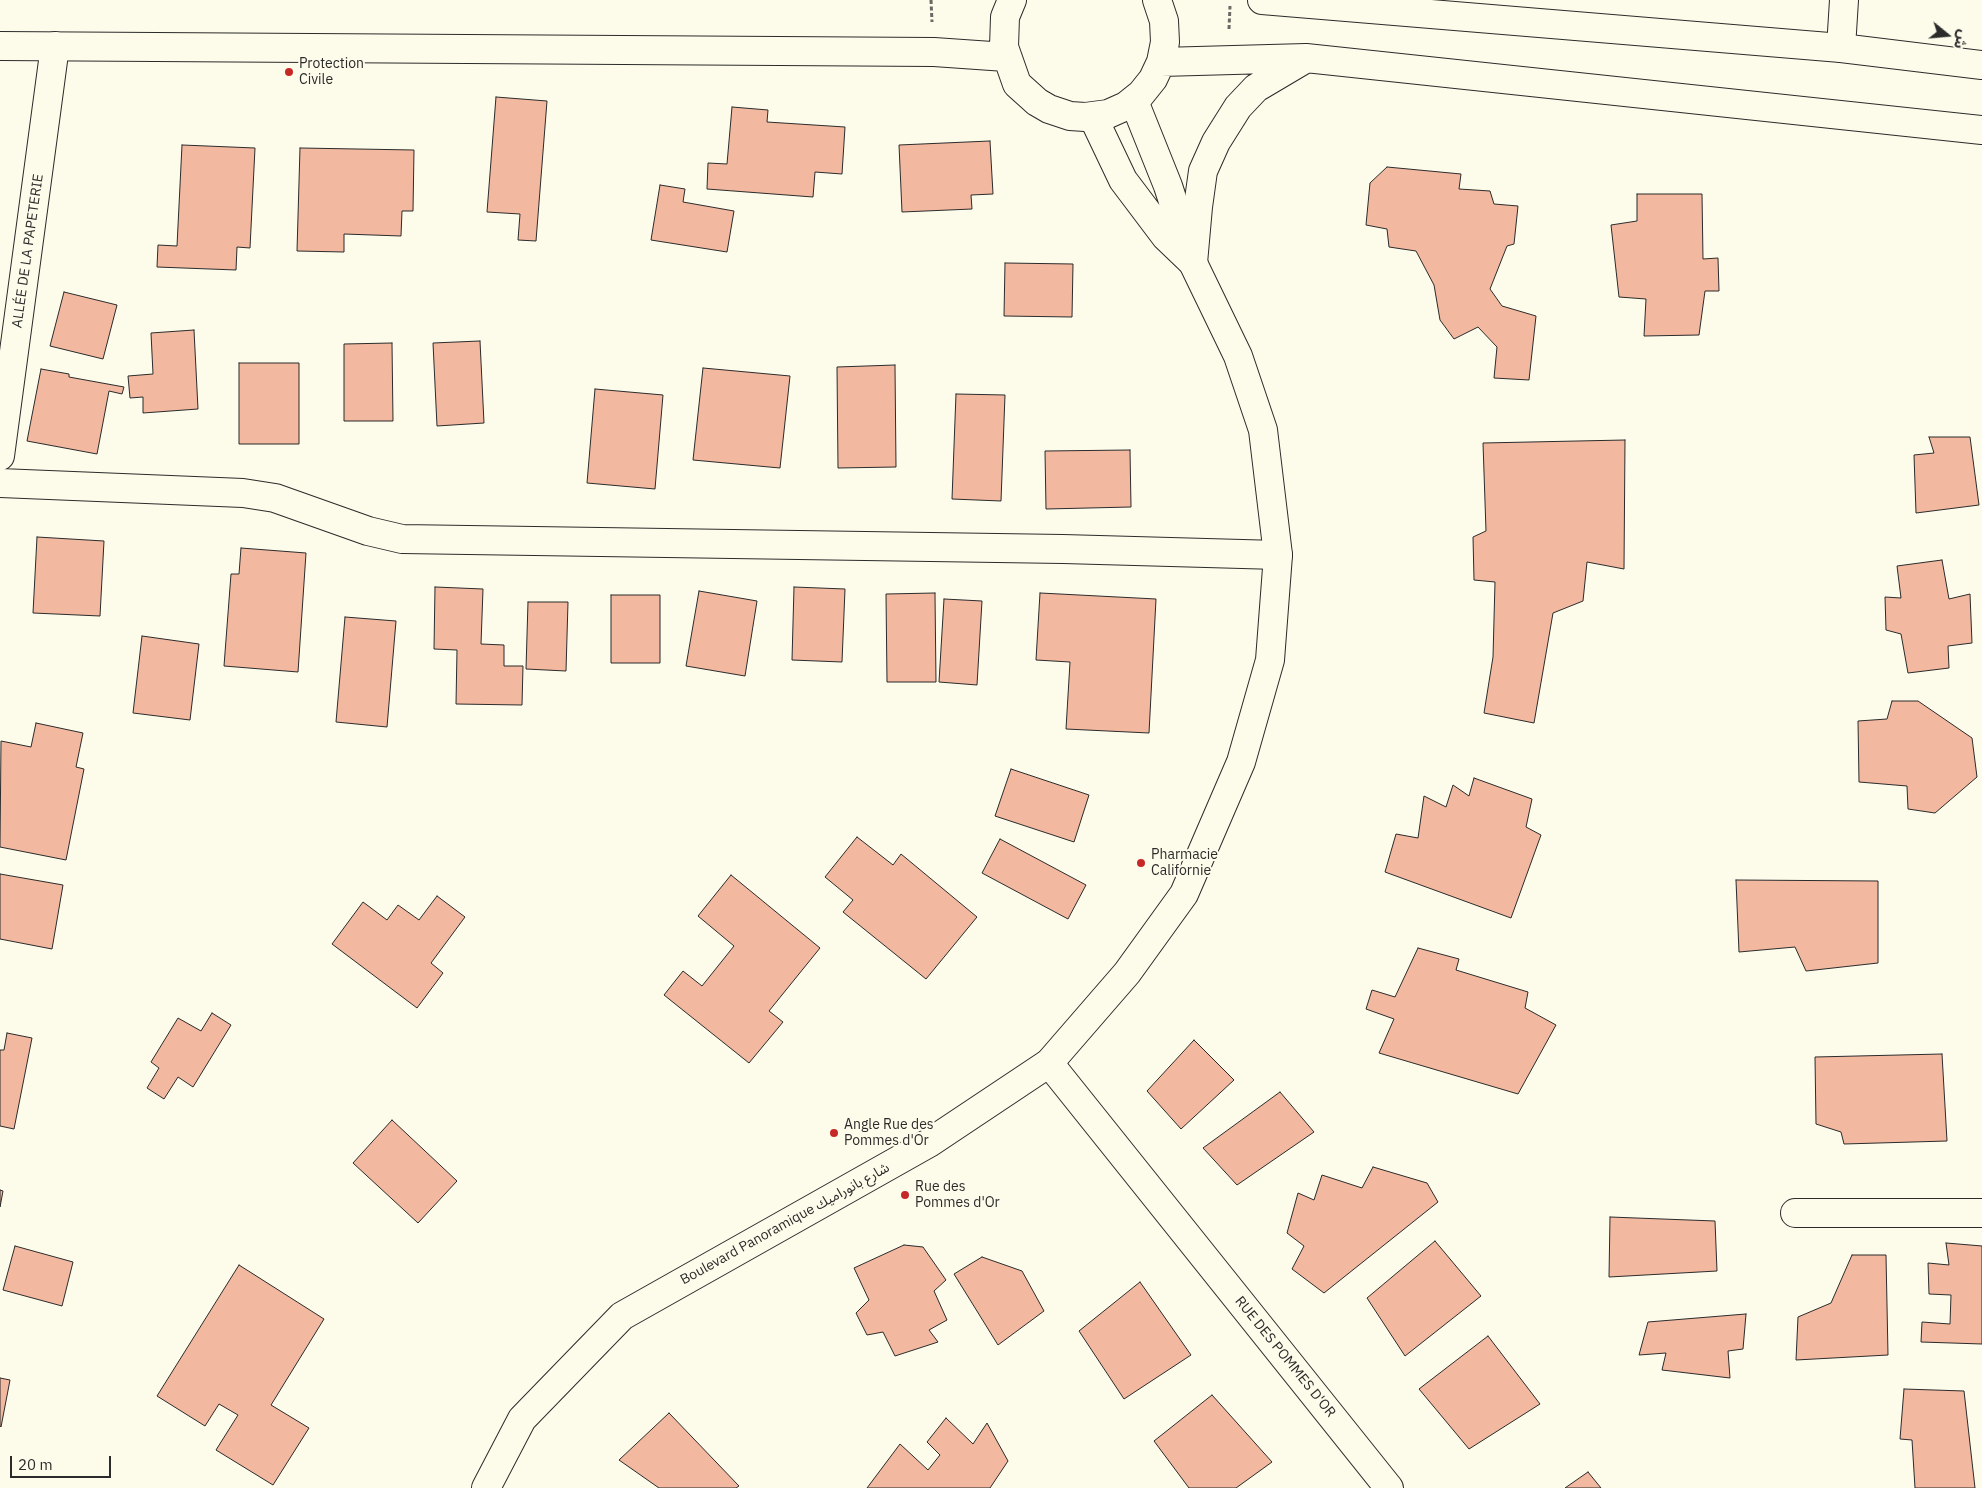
<!DOCTYPE html>
<meta charset="utf-8">
<style>
body{margin:0}
#map{position:relative;width:1982px;height:1488px;overflow:hidden;background:#fdfbea;font-family:"IBM Plex Sans","Noto Sans Arabic",sans-serif}
canvas{display:block}
.north{position:absolute;left:1922px;top:10px;width:50px;height:50px;-webkit-text-stroke:4px #fdfbea;paint-order:stroke;rotate:107deg;font-size:14px;font-weight:700;line-height:20px;text-align:center;color:#2b2b2b}
.north::after{content:'';display:block;margin:auto;width:18px;height:22px;background:#2b2b2b;clip-path:polygon(50% 0,100% 100%,50% 72%,0 100%)}
.scale{position:absolute;left:10px;top:1456px;width:101px;height:22px;box-sizing:border-box;border:2px solid #2b2b2b;border-top:0;padding-left:6px;font-size:15px;line-height:18px;white-space:nowrap;color:#2b2b2b;-webkit-text-stroke:4px #fdfbea;paint-order:stroke}
</style>
<div id="map">
<canvas width="1982" height="1488"></canvas>
<div class="north">ش</div>
<div class="scale">20 m</div>
</div>
<script>
const g = document.querySelector('canvas').getContext('2d');
g.lineJoin = 'round';
function paint(path, color) {
  g.fillStyle = color;
  g.fill(path, 'evenodd');
}
function shape(rows) {
  const path = new Path2D();
  for (const r of rows) {
    path.moveTo(r[0], r[1]);
    for (let i = 2; i < r.length; i += 2) path.lineTo(r[i], r[i + 1]);
  }
  return path;
}
function stroke(path, color, width, dash) {
  g.strokeStyle = color;
  g.lineWidth = width;
  g.lineCap = dash ? 'butt' : 'round';
  g.setLineDash(dash || []);
  g.stroke(path);
}
function write(font, color, halo, rows, align = 'center') {
  g.font = font + ' "IBM Plex Sans","Noto Sans Arabic",sans-serif';
  g.lineWidth = 4;
  g.setLineDash([]);
  g.textBaseline = 'middle';
  g.strokeStyle = halo;
  g.fillStyle = color;
  for (const [text, x, y, turn = 0] of rows) {
    g.save();
    g.translate(x, y);
    g.rotate((+turn || 0) * Math.PI / 180);
    g.textAlign = isNaN(turn) ? turn : align;
    if (halo) g.strokeText(text, 0, 0);
    g.fillText(text, 0, 0);
    g.restore();
  }
}
const building = shape([
 [496,97,547,101,536,241,518,240,520,214,487,212,496,97],
 [732,107,768,110,767,122,845,127,842,174,815,172,813,197,707,189,708,163,727,164,732,107],
 [990,141,993,194,971,195,972,209,902,212,899,145,990,141],
 [182,145,255,148,250,248,237,247,236,270,157,267,158,245,177,246,182,145],
 [300,148,414,150,413,211,402,211,401,236,344,234,344,252,297,251,300,148],
 [1387,167,1461,174,1459,189,1490,191,1494,204,1518,206,1514,244,1507,246,1490,289,1502,306,1536,316,1529,380,1494,378,1497,347,1478,327,1454,339,1440,320,1434,285,1416,251,1389,247,1387,229,1366,225,1370,183,1387,167],
 [660,185,685,189,683,202,734,211,727,252,651,240,660,185],
 [1637,194,1702,194,1703,259,1718,258,1719,291,1705,291,1699,335,1644,336,1646,299,1619,297,1611,225,1637,221,1637,194],
 [1005,263,1073,264,1072,317,1004,316,1005,263],
 [64,292,117,305,103,359,50,346,64,292],
 [194,330,198,409,143,413,143,397,130,398,128,376,153,374,151,333,194,330],
 [480,341,484,423,437,426,433,343,480,341],
 [392,343,393,421,344,421,344,344,392,343],
 [239,363,299,363,299,444,239,444,239,363],
 [895,365,896,467,838,468,837,367,895,365],
 [703,368,790,376,780,468,693,460,703,368],
 [41,369,69,374,69,377,124,387,122,394,109,391,97,454,27,441,41,369],
 [595,389,663,395,655,489,587,483,595,389],
 [956,394,1005,395,1001,501,952,499,956,394],
 [1929,437,1970,437,1979,505,1916,513,1914,455,1934,453,1929,437],
 [1625,440,1624,569,1587,562,1583,601,1553,613,1534,723,1484,713,1493,657,1495,582,1474,580,1473,537,1486,531,1483,443,1625,440],
 [1130,450,1131,507,1046,509,1045,451,1130,450],
 [37,537,104,541,100,616,33,613,37,537],
 [241,548,306,553,298,672,224,666,231,574,239,574,241,548],
 [1942,560,1949,599,1970,594,1972,643,1948,646,1949,668,1908,673,1901,634,1886,630,1885,597,1901,598,1897,566,1942,560],
 [435,587,483,589,481,644,504,645,504,666,523,666,522,705,456,704,457,650,434,649,435,587],
 [794,587,845,589,842,662,792,660,794,587],
 [699,591,757,601,745,676,686,666,699,591],
 [935,593,936,682,887,682,886,594,935,593],
 [1040,593,1156,599,1149,733,1066,729,1070,662,1036,660,1040,593],
 [611,595,660,595,660,663,611,663,611,595],
 [944,599,982,601,977,685,939,682,944,599],
 [528,602,568,602,566,671,526,669,528,602],
 [345,617,396,621,387,727,336,722,345,617],
 [142,636,199,644,190,720,133,713,142,636],
 [1892,701,1918,701,1972,738,1977,777,1935,813,1908,809,1907,786,1859,782,1858,721,1887,719,1892,701],
 [36,723,83,733,76,767,84,769,66,860,0,847,1,741,31,747,36,723],
 [1011,769,1089,795,1074,842,995,816,1011,769],
 [1474,778,1532,799,1526,827,1541,835,1511,918,1385,872,1396,834,1418,838,1424,796,1446,807,1453,785,1469,796,1474,778],
 [857,837,893,865,901,854,977,917,926,979,843,912,853,900,825,877,857,837],
 [1000,839,1086,885,1068,919,982,873,1000,839],
 [0,874,63,885,52,949,0,939,0,874],
 [731,875,820,948,769,1011,783,1022,749,1063,664,995,683,971,702,986,734,946,698,916,731,875],
 [1736,880,1878,881,1878,963,1806,971,1795,947,1739,952,1736,880],
 [437,896,465,917,431,963,443,973,417,1008,332,944,363,902,387,920,398,905,419,920,437,896],
 [1418,948,1459,959,1456,970,1528,992,1525,1008,1556,1025,1518,1094,1379,1053,1394,1019,1366,1009,1372,990,1395,997,1418,948],
 [212,1013,231,1025,193,1087,178,1077,164,1099,147,1088,159,1068,151,1062,178,1018,201,1031,212,1013],
 [7,1033,32,1038,14,1129,0,1126,0,1050,4,1050,7,1033],
 [1194,1040,1234,1080,1181,1129,1147,1091,1194,1040],
 [1942,1054,1947,1141,1844,1144,1841,1132,1816,1124,1815,1057,1942,1054],
 [1280,1092,1314,1132,1237,1185,1203,1148,1280,1092],
 [392,1120,457,1181,418,1223,353,1163,392,1120],
 [1373,1167,1427,1183,1438,1202,1324,1293,1292,1269,1304,1246,1287,1233,1298,1193,1314,1200,1322,1175,1362,1188,1373,1167],
 [0,1190,3,1191,0,1207,0,1190],
 [1610,1217,1715,1221,1717,1271,1609,1277,1610,1217],
 [1435,1241,1481,1296,1405,1356,1367,1298,1435,1241],
 [1946,1243,1982,1246,1982,1344,1921,1342,1922,1322,1950,1324,1951,1295,1929,1294,1928,1263,1949,1265,1946,1243],
 [904,1245,923,1247,946,1280,934,1291,947,1320,929,1330,938,1342,895,1356,883,1332,867,1335,856,1313,869,1300,854,1268,904,1245],
 [15,1246,73,1262,62,1306,3,1290,15,1246],
 [1852,1255,1886,1255,1888,1355,1796,1360,1798,1317,1831,1303,1852,1255],
 [982,1257,1022,1271,1044,1311,998,1345,954,1274,982,1257],
 [239,1265,324,1319,271,1405,309,1428,273,1485,216,1450,238,1415,219,1404,205,1426,157,1396,239,1265],
 [1140,1282,1191,1355,1124,1399,1079,1331,1140,1282],
 [1746,1314,1743,1349,1728,1351,1730,1378,1662,1370,1666,1353,1639,1355,1648,1322,1746,1314],
 [1488,1336,1540,1404,1469,1449,1419,1389,1488,1336],
 [0,1378,10,1380,1,1427,0,1426,0,1378],
 [1904,1389,1964,1391,1975,1488,1915,1488,1912,1440,1900,1439,1904,1389],
 [1212,1395,1272,1462,1236,1488,1189,1488,1154,1441,1212,1395],
 [669,1413,739,1486,736,1488,659,1488,619,1460,669,1413],
 [946,1418,973,1444,987,1423,1008,1461,990,1488,867,1488,900,1444,928,1470,940,1455,927,1442,946,1418],
 [1588,1472,1601,1488,1565,1488,1588,1472]
]);
const path = shape([
 [931,0,932,22],
 [1229,29,1230,6]
]);
const minor = shape([
 [1841,48,1844,0],
 [0,456,55,46],
 [0,483,243,493,275,498,368,531,402,539,1063,549,1278,555],
 [1049,1063,1389,1488],
 [1795,1213,1982,1213]
]);
const secondary = shape([
 [1093,117,1123,180,1166,237,1190,260],
 [486,1488,522,1419,622,1316,929,1143,1049,1063,1127,973,1184,894,1241,762,1270,660,1278,555,1263,430,1238,356,1193,263,1168,186,1134,101]
]);
const primary = shape([
 [1012,0,1005,17,1004,47,1017,84,1037,102,1049,109,1070,116,1085,117,1108,114,1126,106,1141,94,1153,79,1161,62,1165,42,1164,21,1157,0],
 [1262,0,1841,48,1982,65],
 [0,46,934,52,1006,57],
 [1161,62,1306,58,1982,130],
 [1193,263,1198,207,1203,171,1216,142,1238,107,1256,88,1305,59]
]);
const markers = [
 [289,72,5,"#c62828"],
 [1141,863,5,"#c62828"],
 [834,1133,5,"#c62828"],
 [905,1195,5,"#c62828"]
];
const poiNames = [
 ["Protection",299,64],
 ["Civile",299,80],
 ["Pharmacie",1151,855],
 ["Californie",1151,871],
 ["Angle Rue des",844,1125],
 ["Pommes d'Or",844,1141],
 ["Rue des",915,1187],
 ["Pommes d'Or",915,1203]
];
const streetNames = [
 ["ALLÉE DE LA PAPETERIE",28,251,-82],
 ["Boulevard Panoramique شارع بانوراميك",785,1224,-29],
 ["RUE DES POMMES D'OR",1285,1357,51]
];
paint(building, '#f2b8a0');
stroke(building, '#2b2b2b', 1);
stroke(minor, '#2b2b2b', 30);
stroke(secondary, '#2b2b2b', 30);
stroke(primary, '#2b2b2b', 30);
stroke(path, '#6a6964', 3, [4, 2.5]);
stroke(minor, '#fdfbea', 28);
stroke(secondary, '#fdfbea', 28);
stroke(primary, '#fdfbea', 28);
for (const [x, y, r, color] of markers) {
  const dot = new Path2D();
  dot.arc(x, y, r, 0, 2 * Math.PI);
  g.fillStyle = color;
  g.fill(dot);
  stroke(dot, '#fdfbea', 2);
}
write('14px', '#2b2b2b', '#fdfbea', poiNames, 'left');
write('14px', '#2b2b2b', '#fdfbea', streetNames);
</script>
